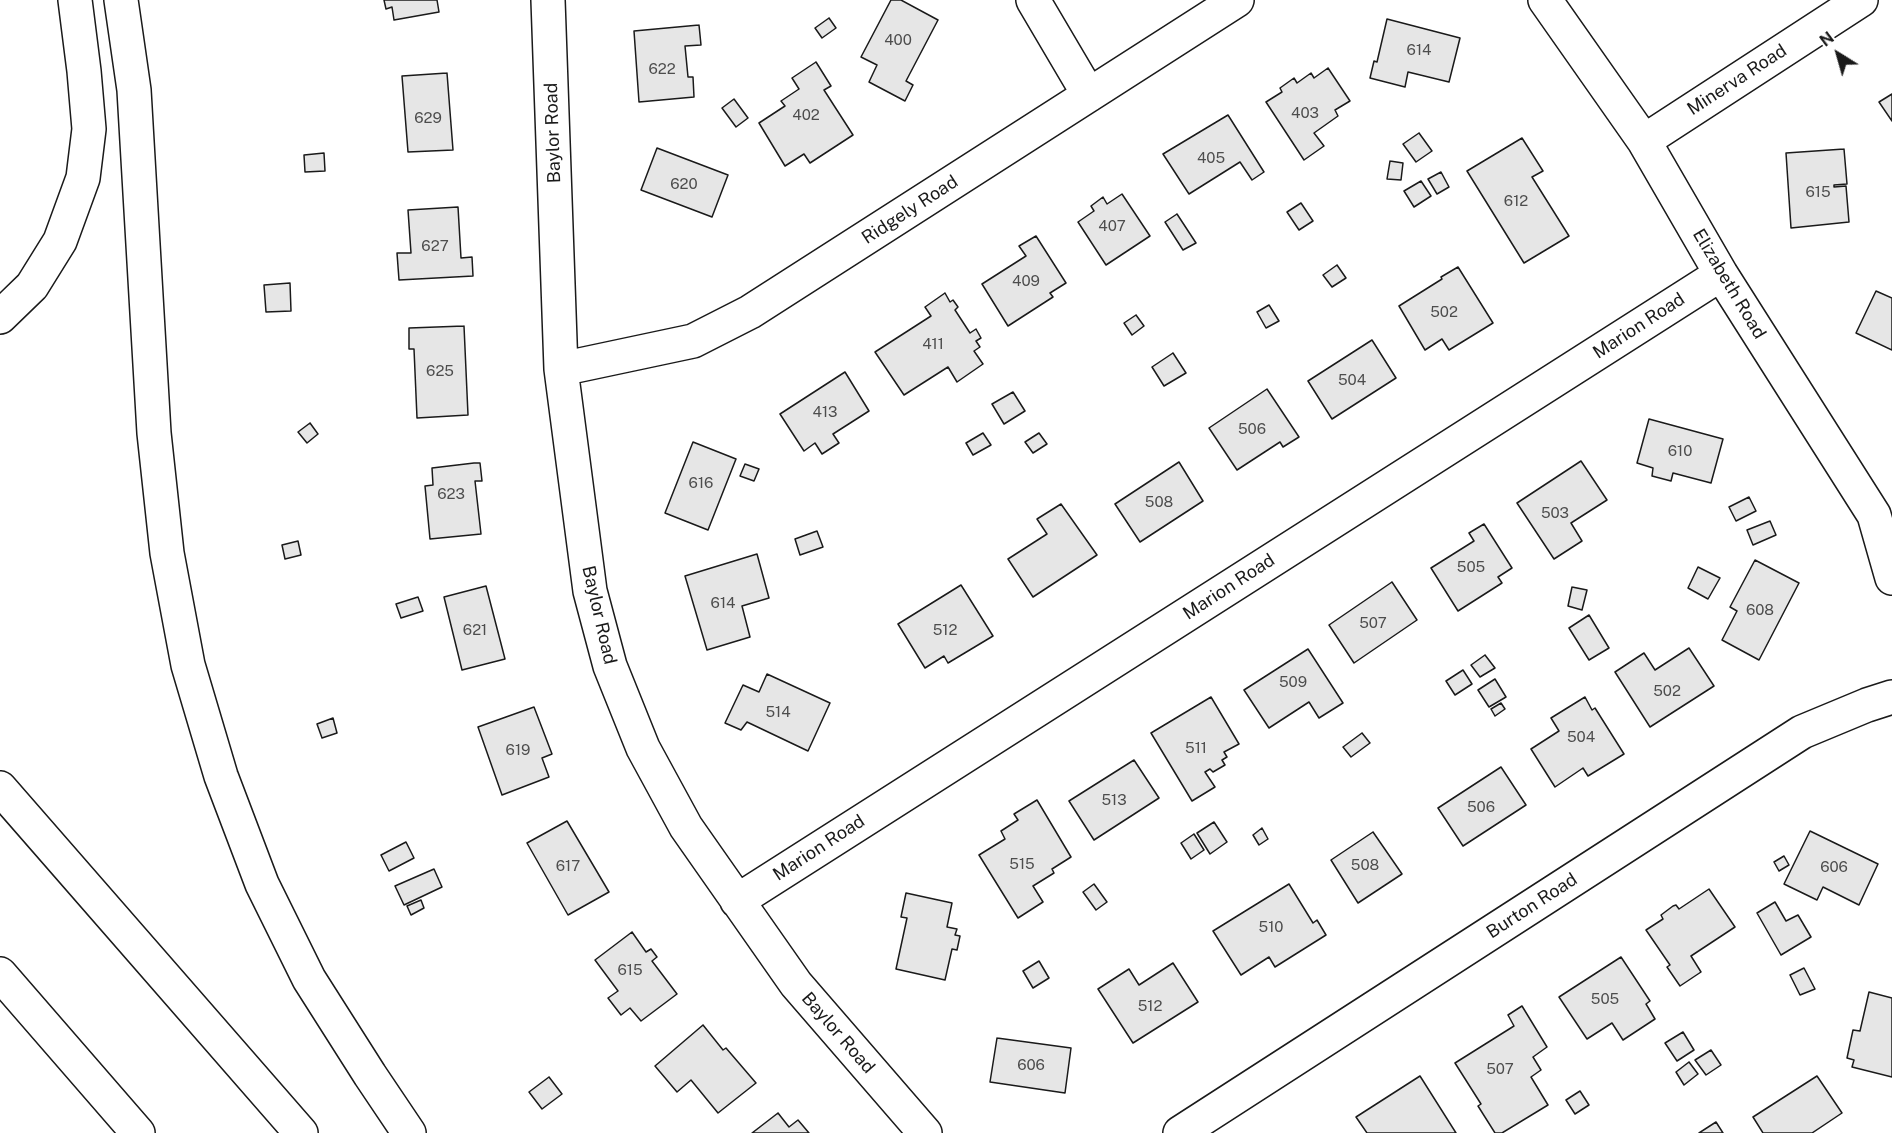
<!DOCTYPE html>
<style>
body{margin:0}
#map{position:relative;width:1892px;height:1133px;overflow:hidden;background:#fff;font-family:"Public Sans",sans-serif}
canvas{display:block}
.north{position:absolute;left:1808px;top:24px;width:60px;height:60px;-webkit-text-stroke:4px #fff;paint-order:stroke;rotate:323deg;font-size:16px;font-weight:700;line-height:24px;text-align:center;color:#1a1a1a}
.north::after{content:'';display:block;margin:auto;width:21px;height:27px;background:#1a1a1a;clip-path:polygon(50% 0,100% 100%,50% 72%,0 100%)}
</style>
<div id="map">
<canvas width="1892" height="1133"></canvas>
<div class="north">N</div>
</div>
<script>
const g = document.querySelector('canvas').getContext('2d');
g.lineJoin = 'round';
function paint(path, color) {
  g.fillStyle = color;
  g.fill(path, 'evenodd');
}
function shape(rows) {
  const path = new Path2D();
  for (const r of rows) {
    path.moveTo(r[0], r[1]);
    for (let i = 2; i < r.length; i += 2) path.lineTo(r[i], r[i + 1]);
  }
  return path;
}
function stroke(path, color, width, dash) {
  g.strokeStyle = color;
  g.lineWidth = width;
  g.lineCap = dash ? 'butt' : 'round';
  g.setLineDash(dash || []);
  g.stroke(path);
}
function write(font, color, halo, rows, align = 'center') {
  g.font = font + ' "Public Sans",sans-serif';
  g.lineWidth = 4.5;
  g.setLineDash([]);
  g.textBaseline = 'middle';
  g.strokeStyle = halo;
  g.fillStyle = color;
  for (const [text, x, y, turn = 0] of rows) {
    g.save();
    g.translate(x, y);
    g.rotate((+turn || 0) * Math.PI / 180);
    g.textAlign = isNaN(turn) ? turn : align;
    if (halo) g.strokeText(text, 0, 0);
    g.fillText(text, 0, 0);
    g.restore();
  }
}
const building = shape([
 [384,0,437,0,439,12,394,20,392,7,386,9,384,0],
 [891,0,901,0,938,20,906,81,913,85,905,101,869,82,877,65,861,57,891,0],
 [829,18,836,28,822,38,815,28,829,18],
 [1387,19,1460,38,1449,82,1408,72,1405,87,1370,78,1374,61,1377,62,1387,19],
 [699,25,701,45,685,46,688,77,693,77,694,97,639,102,634,31,699,25],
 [816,62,831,86,824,90,853,135,810,163,804,154,785,166,759,123,785,106,781,101,799,89,792,78,816,62],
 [1328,68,1350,101,1335,110,1338,116,1314,133,1324,146,1304,160,1266,102,1282,92,1280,88,1294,78,1297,83,1311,73,1314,78,1328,68],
 [447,73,453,150,408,152,402,76,447,73],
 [1892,94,1892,121,1879,102,1892,94],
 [734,99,748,118,736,127,722,108,734,99],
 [1228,115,1264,172,1252,180,1240,162,1189,194,1163,154,1228,115],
 [1419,133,1432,151,1416,162,1403,144,1419,133],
 [1522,138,1543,171,1532,177,1569,236,1524,263,1467,171,1522,138],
 [657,148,728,175,712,217,641,190,657,148],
 [1844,149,1847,184,1834,185,1834,187,1846,186,1849,222,1791,228,1786,153,1844,149],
 [324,153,325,171,305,172,304,155,324,153],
 [1390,161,1403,163,1401,180,1387,179,1390,161],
 [1441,172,1449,187,1437,194,1428,179,1441,172],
 [1421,181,1431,196,1414,207,1404,191,1421,181],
 [1122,194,1150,236,1106,265,1078,222,1094,211,1091,206,1103,197,1107,204,1122,194],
 [1301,203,1313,221,1299,230,1287,212,1301,203],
 [458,207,461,258,472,257,473,276,399,280,397,253,411,253,408,210,458,207],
 [1177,214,1196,243,1183,250,1165,222,1177,214],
 [1036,236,1066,283,1050,293,1053,297,1008,326,982,284,1026,256,1019,246,1036,236],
 [1337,265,1346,278,1332,287,1323,275,1337,265],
 [1458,267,1493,323,1449,350,1442,339,1425,350,1399,306,1442,279,1441,277,1458,267],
 [290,283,291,311,266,312,264,285,290,283],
 [1876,291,1892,298,1892,350,1856,333,1876,291],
 [945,293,950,302,953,300,958,307,955,310,970,333,976,329,981,338,976,341,980,347,974,351,983,364,957,382,948,367,904,395,875,352,931,316,925,307,945,293],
 [1269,305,1279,321,1266,328,1257,312,1269,305],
 [1136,315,1144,326,1132,335,1124,323,1136,315],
 [464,326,468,415,417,418,414,349,409,349,409,328,464,326],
 [1372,340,1396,378,1332,419,1308,381,1372,340],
 [1173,353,1186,373,1164,386,1152,367,1173,353],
 [845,372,869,411,833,434,839,443,822,454,815,443,804,451,780,414,845,372],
 [1267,389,1299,437,1283,447,1280,442,1237,470,1209,428,1267,389],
 [1013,392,1025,411,1004,424,992,404,1013,392],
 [1649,419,1723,439,1711,483,1673,473,1671,481,1652,476,1653,468,1637,463,1649,419],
 [310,423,318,434,307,443,298,432,310,423],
 [983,433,991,445,973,455,966,443,983,433],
 [1039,433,1047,444,1033,453,1025,442,1039,433],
 [693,442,736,459,708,530,665,513,693,442],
 [1581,461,1607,500,1571,523,1582,541,1554,559,1517,503,1581,461],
 [1179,462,1203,501,1140,542,1115,504,1179,462],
 [474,463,480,463,482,481,475,481,481,534,430,539,425,486,433,485,432,468,474,463],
 [745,464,759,469,754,481,740,476,745,464],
 [1749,497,1756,511,1736,521,1729,507,1749,497],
 [1061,504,1097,555,1033,597,1008,559,1047,534,1037,519,1061,504],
 [1770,521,1776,535,1753,545,1747,530,1770,521],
 [1484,524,1512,568,1498,577,1502,583,1458,611,1431,568,1474,541,1469,533,1484,524],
 [817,531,823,547,800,555,795,539,817,531],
 [298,541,301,555,285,559,282,545,298,541],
 [757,554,769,598,742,606,750,637,707,650,685,576,757,554],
 [1755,560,1799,583,1759,660,1722,640,1737,611,1730,607,1755,560],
 [1698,567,1720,578,1708,599,1688,588,1698,567],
 [1392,582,1417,620,1354,663,1329,625,1392,582],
 [961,585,993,636,948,663,944,656,925,668,898,624,961,585],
 [486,586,505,659,462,670,444,597,486,586],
 [1572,587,1587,590,1582,610,1568,606,1572,587],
 [418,597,423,611,401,618,396,604,418,597],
 [1589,615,1609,648,1589,660,1569,628,1589,615],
 [1689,648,1714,686,1650,727,1615,672,1644,653,1655,670,1689,648],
 [1308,649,1343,703,1319,718,1309,702,1269,728,1244,690,1308,649],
 [1485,655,1495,668,1480,677,1471,665,1485,655],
 [1463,670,1472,684,1455,695,1446,681,1463,670],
 [767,674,830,703,808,751,747,722,741,730,725,723,743,685,759,692,767,674],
 [1495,679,1506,697,1489,707,1478,690,1495,679],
 [1211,697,1239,744,1224,752,1227,757,1222,760,1225,765,1213,772,1210,769,1205,772,1215,787,1192,801,1151,733,1211,697],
 [1585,697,1592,710,1595,708,1624,754,1588,776,1583,768,1555,787,1531,749,1559,731,1551,718,1585,697],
 [1501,703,1505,709,1495,716,1491,709,1501,703],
 [534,707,552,754,542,758,549,777,502,795,478,727,534,707],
 [333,718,337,733,322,738,317,724,333,718],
 [1362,733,1370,743,1351,757,1343,747,1362,733],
 [1134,760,1159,798,1094,840,1069,801,1134,760],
 [1501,767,1526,805,1463,846,1438,808,1501,767],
 [1037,800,1071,857,1052,869,1054,873,1033,886,1043,902,1018,918,979,855,1005,839,1001,831,1018,820,1014,814,1037,800],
 [567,821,609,892,568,915,527,843,567,821],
 [1214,822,1227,842,1210,854,1197,833,1214,822],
 [1262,828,1268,839,1259,845,1253,835,1262,828],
 [1810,831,1878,864,1859,905,1823,887,1817,900,1784,884,1810,831],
 [1373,832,1402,874,1358,903,1331,860,1373,832],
 [1194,834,1204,850,1191,859,1181,843,1194,834],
 [406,842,414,858,389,871,381,855,406,842],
 [1784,856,1789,865,1779,871,1774,862,1784,856],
 [434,869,442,887,404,905,395,886,434,869],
 [1094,884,1107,902,1096,910,1083,892,1094,884],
 [1289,884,1313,923,1317,920,1326,935,1275,967,1269,957,1241,975,1213,931,1289,884],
 [1709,889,1735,927,1691,956,1701,972,1680,986,1667,967,1670,965,1646,930,1663,919,1661,915,1673,906,1676,905,1679,909,1709,889],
 [906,893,952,903,947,927,957,929,955,935,960,936,957,950,952,949,945,980,896,969,907,918,901,917,906,893],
 [421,900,424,908,411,915,407,906,421,900],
 [1775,902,1786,921,1798,915,1811,937,1781,955,1757,913,1775,902],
 [632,932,646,952,651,949,657,957,652,961,677,994,641,1021,630,1008,621,1015,608,998,618,991,595,960,632,932],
 [1621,957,1650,1001,1646,1004,1655,1019,1623,1040,1612,1023,1587,1039,1559,997,1621,957],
 [1039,961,1049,978,1033,988,1023,971,1039,961],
 [1173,963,1198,1002,1133,1043,1098,989,1129,969,1139,985,1173,963],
 [1804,968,1815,989,1800,995,1790,975,1804,968],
 [1869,992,1892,998,1892,1077,1852,1067,1854,1060,1847,1058,1853,1030,1860,1031,1869,992],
 [1522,1006,1547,1047,1533,1057,1541,1070,1531,1077,1548,1105,1502,1133,1495,1133,1478,1106,1481,1104,1455,1063,1514,1026,1508,1015,1522,1006],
 [703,1025,723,1050,726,1048,756,1083,718,1113,691,1080,677,1092,655,1066,703,1025],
 [1683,1032,1694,1050,1677,1061,1665,1043,1683,1032],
 [997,1038,1071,1048,1065,1093,990,1082,997,1038],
 [1711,1050,1721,1065,1706,1075,1695,1060,1711,1050],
 [1689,1062,1698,1074,1684,1085,1676,1072,1689,1062],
 [1420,1076,1456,1133,1367,1133,1356,1117,1420,1076],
 [1817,1076,1842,1113,1812,1133,1763,1133,1753,1117,1817,1076],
 [549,1077,562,1094,542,1109,529,1092,549,1077],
 [1580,1091,1589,1105,1575,1114,1566,1100,1580,1091],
 [778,1113,789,1127,798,1120,809,1133,752,1133,778,1113],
 [1716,1122,1723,1133,1699,1133,1716,1122]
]);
const minor = shape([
 [548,0,561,369,590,591,610,666,643,748,686,827,796,984,925,1133],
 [1033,0,1089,95],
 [1545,0,1644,141,1721,274,1874,515,1892,578],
 [1644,141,1861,0],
 [561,369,693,341,750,312,1237,0],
 [737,901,1721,274],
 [1180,1133,1802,732,1867,705,1892,697]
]);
const highway = shape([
 [121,0,134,90,154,433,167,553,188,665,221,776,262,884,309,979,370,1075,409,1133],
 [0,317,32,286,60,241,83,178,89,129,84,71,75,0],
 [0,788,301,1133],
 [0,974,138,1133]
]);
const numberNames = [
 ["400",898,40],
 ["614",1419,50],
 ["622",662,69],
 ["403",1305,113],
 ["402",806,115],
 ["629",428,118],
 ["405",1211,158],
 ["620",684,184],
 ["615",1818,192],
 ["612",1516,201],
 ["407",1112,226],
 ["627",435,246],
 ["409",1026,281],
 ["502",1444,312],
 ["411",933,344],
 ["625",440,371],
 ["504",1352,380],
 ["413",825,412],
 ["506",1252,429],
 ["610",1680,451],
 ["616",701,483],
 ["623",451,494],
 ["508",1159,502],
 ["503",1555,513],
 ["505",1471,567],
 ["614",723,603],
 ["608",1760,610],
 ["507",1373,623],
 ["621",475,630],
 ["512",945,630],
 ["509",1293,682],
 ["502",1667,691],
 ["514",778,712],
 ["504",1581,737],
 ["511",1196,748],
 ["619",518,750],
 ["513",1114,800],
 ["506",1481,807],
 ["515",1022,864],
 ["508",1365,865],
 ["617",568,866],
 ["606",1834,867],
 ["510",1271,927],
 ["615",630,970],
 ["505",1605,999],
 ["512",1150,1006],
 ["606",1031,1065],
 ["507",1500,1069]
];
const streetNames = [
 ["Minerva Road",1737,80,-33],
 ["Baylor Road",553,133,-92],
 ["Ridgely Road",910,210,-33],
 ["Elizabeth Road",1729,284,59],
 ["Marion Road",1639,326,-33],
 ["Marion Road",1229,587,-33],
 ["Baylor Road",599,615,77],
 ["Marion Road",819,848,-33],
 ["Burton Road",1532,906,-33],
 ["Baylor Road",838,1033,49]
];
paint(building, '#e6e6e6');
stroke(building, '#1a1a1a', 1.5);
stroke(minor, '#1a1a1a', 36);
stroke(highway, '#1a1a1a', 36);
stroke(minor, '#fff', 33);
stroke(highway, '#fff', 33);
write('15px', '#4d4d4d', null, numberNames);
write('18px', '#1a1a1a', '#fff', streetNames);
</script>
